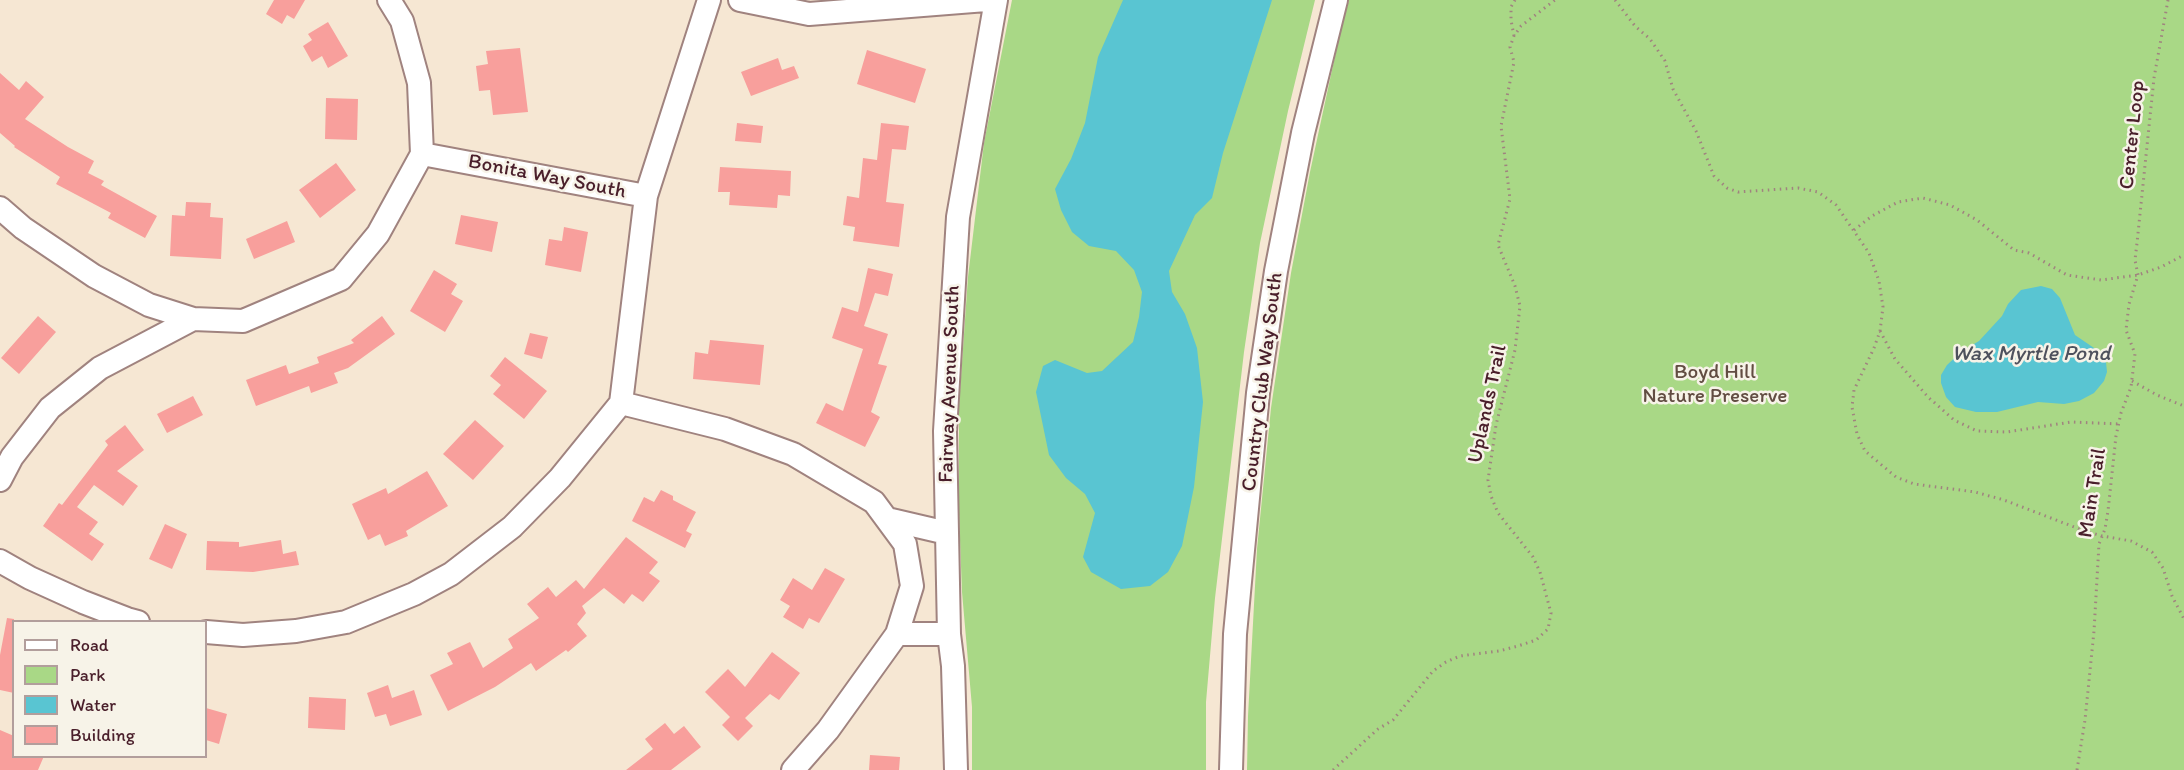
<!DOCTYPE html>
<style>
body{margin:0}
#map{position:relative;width:2184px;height:770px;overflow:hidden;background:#f6e7d3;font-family:Itim,sans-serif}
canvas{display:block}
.legend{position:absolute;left:12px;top:620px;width:195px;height:138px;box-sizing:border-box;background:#f7f3e8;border:2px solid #b29e9c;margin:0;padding:8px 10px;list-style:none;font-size:18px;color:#4a1f2b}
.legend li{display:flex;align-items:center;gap:12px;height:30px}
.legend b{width:30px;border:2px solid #b29e9c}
</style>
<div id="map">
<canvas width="2184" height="770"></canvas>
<ul class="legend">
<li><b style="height:8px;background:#fff"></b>Road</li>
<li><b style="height:16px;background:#a9d886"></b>Park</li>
<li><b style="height:16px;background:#59c5d2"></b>Water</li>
<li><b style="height:16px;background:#f89f9c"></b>Building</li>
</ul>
</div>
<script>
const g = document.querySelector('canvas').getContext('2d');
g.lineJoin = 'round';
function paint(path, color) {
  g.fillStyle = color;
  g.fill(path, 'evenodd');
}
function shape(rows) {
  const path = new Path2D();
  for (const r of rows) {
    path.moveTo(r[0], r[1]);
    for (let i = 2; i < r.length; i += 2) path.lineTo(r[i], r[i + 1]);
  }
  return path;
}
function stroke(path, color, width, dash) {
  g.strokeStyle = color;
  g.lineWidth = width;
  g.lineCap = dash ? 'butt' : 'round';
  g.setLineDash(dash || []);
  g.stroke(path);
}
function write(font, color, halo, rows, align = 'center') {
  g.font = font + ' Itim,sans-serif';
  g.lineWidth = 5;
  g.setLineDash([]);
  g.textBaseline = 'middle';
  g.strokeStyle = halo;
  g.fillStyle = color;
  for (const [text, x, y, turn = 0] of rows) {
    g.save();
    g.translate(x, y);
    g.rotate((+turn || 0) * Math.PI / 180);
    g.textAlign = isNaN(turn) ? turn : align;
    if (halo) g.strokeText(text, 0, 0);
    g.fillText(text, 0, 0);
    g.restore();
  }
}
const green = shape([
 [1012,0,1315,0,1288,111,1260,243,1244,352,1215,598,1206,702,1206,770,972,770,972,707,962,592,959,514,959,406,968,277,984,143],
 [1349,0,2184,0,2184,770,1247,770,1248,716,1257,549,1271,408,1291,273,1310,172,1340,33]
]);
const water = shape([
 [1123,0,1272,0,1223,153,1212,198,1195,215,1169,271,1172,292,1185,314,1197,348,1203,402,1194,487,1182,546,1168,572,1150,586,1121,589,1091,572,1083,557,1095,513,1085,494,1066,478,1049,455,1036,392,1043,366,1055,360,1087,373,1102,371,1133,342,1139,317,1142,292,1134,270,1116,251,1089,246,1072,232,1061,210,1055,189,1071,159,1085,123,1098,57],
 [2041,286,2052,289,2060,298,2075,335,2094,348,2106,362,2107,372,2104,381,2094,393,2079,401,2064,404,2038,402,1997,412,1976,412,1955,407,1946,397,1941,383,1941,375,1947,365,1962,351,1979,341,2002,316,2008,304,2021,290]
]);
const building = shape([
 [274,0,305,0,294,19,287,15,282,24,266,14],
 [328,22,348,56,328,68,322,56,312,62,303,46,312,40,308,34],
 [520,48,528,112,493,115,490,90,479,91,476,66,488,64,486,51],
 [867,50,926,69,915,103,857,84],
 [778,58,782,70,794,66,799,78,751,96,741,72],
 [0,73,19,90,26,81,44,97,25,119,68,147,94,161,88,173,104,181,101,185,157,216,145,238,108,218,111,213,56,184,60,177,14,147,15,146,0,133],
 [326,98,358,99,357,140,325,139],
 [737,123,763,126,761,143,735,141],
 [881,123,909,126,906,150,892,149,886,202,904,204,899,247,853,241,855,227,843,225,847,196,859,198,863,158,877,160],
 [336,163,356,190,320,218,299,190],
 [720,167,791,171,790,196,778,195,777,208,729,205,730,192,718,192],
 [186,202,211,203,210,217,223,218,221,259,170,256,172,215,185,216],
 [461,215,498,222,492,252,455,244],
 [287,221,295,242,254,259,246,239],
 [564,227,588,232,581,272,545,265,549,239,562,241],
 [868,268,893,274,888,296,875,293,864,326,888,334,878,364,887,366,871,412,880,417,865,447,816,423,826,403,843,411,863,349,832,338,842,307,858,312],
 [434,270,457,284,451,294,463,301,445,332,410,311],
 [38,316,56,332,19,374,1,358],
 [382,316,395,334,348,368,334,373,338,383,311,393,309,386,256,406,246,380,286,365,289,374,319,363,317,357,354,343,351,340],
 [530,333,548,337,542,359,524,354],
 [710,340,764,345,760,385,693,379,695,352,708,354],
 [505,357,547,391,524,419,493,394,501,385,490,376],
 [193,396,203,415,167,433,157,414],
 [475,420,504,446,473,480,443,454],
 [125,425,144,450,117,471,138,486,123,506,94,485,77,507,98,522,89,534,104,544,92,561,43,526,59,503,62,505,108,445,105,441],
 [427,471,448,506,406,531,408,536,385,546,380,534,368,540,352,504,386,488,388,494],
 [661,490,673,496,673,500,696,512,686,531,692,534,685,548,632,521,644,497,654,502],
 [165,524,187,534,172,569,149,559],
 [626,537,658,562,649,573,660,581,643,602,632,594,624,604,604,588,582,606,586,613,577,624,587,636,568,652,566,650,536,671,531,663,495,687,448,711,430,675,453,664,447,653,470,642,483,668,513,648,508,639,539,618,527,604,548,587,556,597,576,580,584,589],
 [281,540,283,554,296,551,299,565,253,572,206,570,207,541,239,542,239,547],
 [825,568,845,579,819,623,809,618,803,629,783,617,790,606,780,600,793,578,812,590],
 [7,618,14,619,14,693,0,690,0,655],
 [772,652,800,673,779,700,770,694,745,718,753,726,738,741,722,725,730,717,705,692,728,669,745,687],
 [388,685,392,698,414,690,422,715,390,726,386,714,375,717,367,693],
 [309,697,346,699,345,730,308,728],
 [206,708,227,714,219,744,206,740],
 [665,723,674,734,684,726,701,747,671,770,626,770,653,749,645,739],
 [0,730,14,736,14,756,44,756,38,770,0,770],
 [870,755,900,757,899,770,869,770]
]);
const path = shape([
 [1615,0,1635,26,1650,39,1665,61,1673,89,1696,131,1714,176,1727,188,1738,192,1798,188,1818,192,1836,205,1869,253,1879,281,1883,307,1880,331,1874,348,1854,390,1852,407,1857,434,1865,451,1896,477,1914,484,1975,492,2004,500,2082,530,2102,536,2131,541,2152,552,2163,568,2172,596,2184,619],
 [1514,36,1511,20,1511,7,1515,0],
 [1854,230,1872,216,1898,202,1923,198,1950,205,1977,220,2014,250,2029,253,2067,275,2101,280,2138,275,2161,267,2184,255],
 [1880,331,1895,359,1928,397,1954,420,1977,431,2007,432,2071,422,2119,424],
 [2132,381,2157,395,2184,406],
 [1333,770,1378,729,1393,720,1433,671,1446,662,1460,656,1499,651,1518,646,1536,640,1548,629,1551,613,1540,572,1533,557,1498,513,1491,496,1488,480,1496,425,1515,350,1520,306,1515,286,1498,245,1510,199,1501,126,1514,62,1510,47,1514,36,1521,26,1555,0],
 [2077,770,2085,720,2094,631,2099,544,2105,529,2108,511,2116,436,2121,413,2131,387,2135,354,2126,330,2129,304,2138,275,2135,260,2137,243,2154,78,2168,0]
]);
const minor = shape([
 [740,0,809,14,986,0],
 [422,154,646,196],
 [0,208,23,228,94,276,149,305,193,319],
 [621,403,725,429,793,454,874,502,905,544,912,586,897,634],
 [0,480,12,457,50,408,100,368,193,319,243,321,341,279,378,234,422,154,419,83,402,21,389,0],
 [887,519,947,533],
 [0,561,30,578,83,602,127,619,138,622],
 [206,632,243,635,296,631,346,622,414,594,451,574,512,527,560,478,621,403,646,196,709,0],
 [793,770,828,730,897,634,949,634],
 [956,770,953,666,949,634,945,431,958,217,996,0],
 [1231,770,1235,634,1258,393,1276,271,1303,133,1336,0]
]);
const streetNames = [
 ["Center Loop",2133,135,-84],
 ["Bonita Way South",547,177,11],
 ["Country Club Way South",1263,382,-83],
 ["Fairway Avenue South",950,384,-88],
 ["Uplands Trail",1488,404,-78],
 ["Main Trail",2093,493,-81]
];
const parkNames = [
 ["Boyd Hill",1715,373],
 ["Nature Preserve",1715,397]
];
const waterNames = [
 ["Wax Myrtle Pond",2031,354]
];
paint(green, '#a9d886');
paint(water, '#59c5d2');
paint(building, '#f89f9c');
stroke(minor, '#a0837f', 26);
stroke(path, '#a0837f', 3, [1.5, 4.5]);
stroke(minor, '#fff', 22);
write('21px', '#4a1f2b', '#f7f3e8', streetNames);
write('21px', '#624d42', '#f7f3e8', parkNames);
write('italic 22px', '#4e515d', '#f7f3e8', waterNames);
</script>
